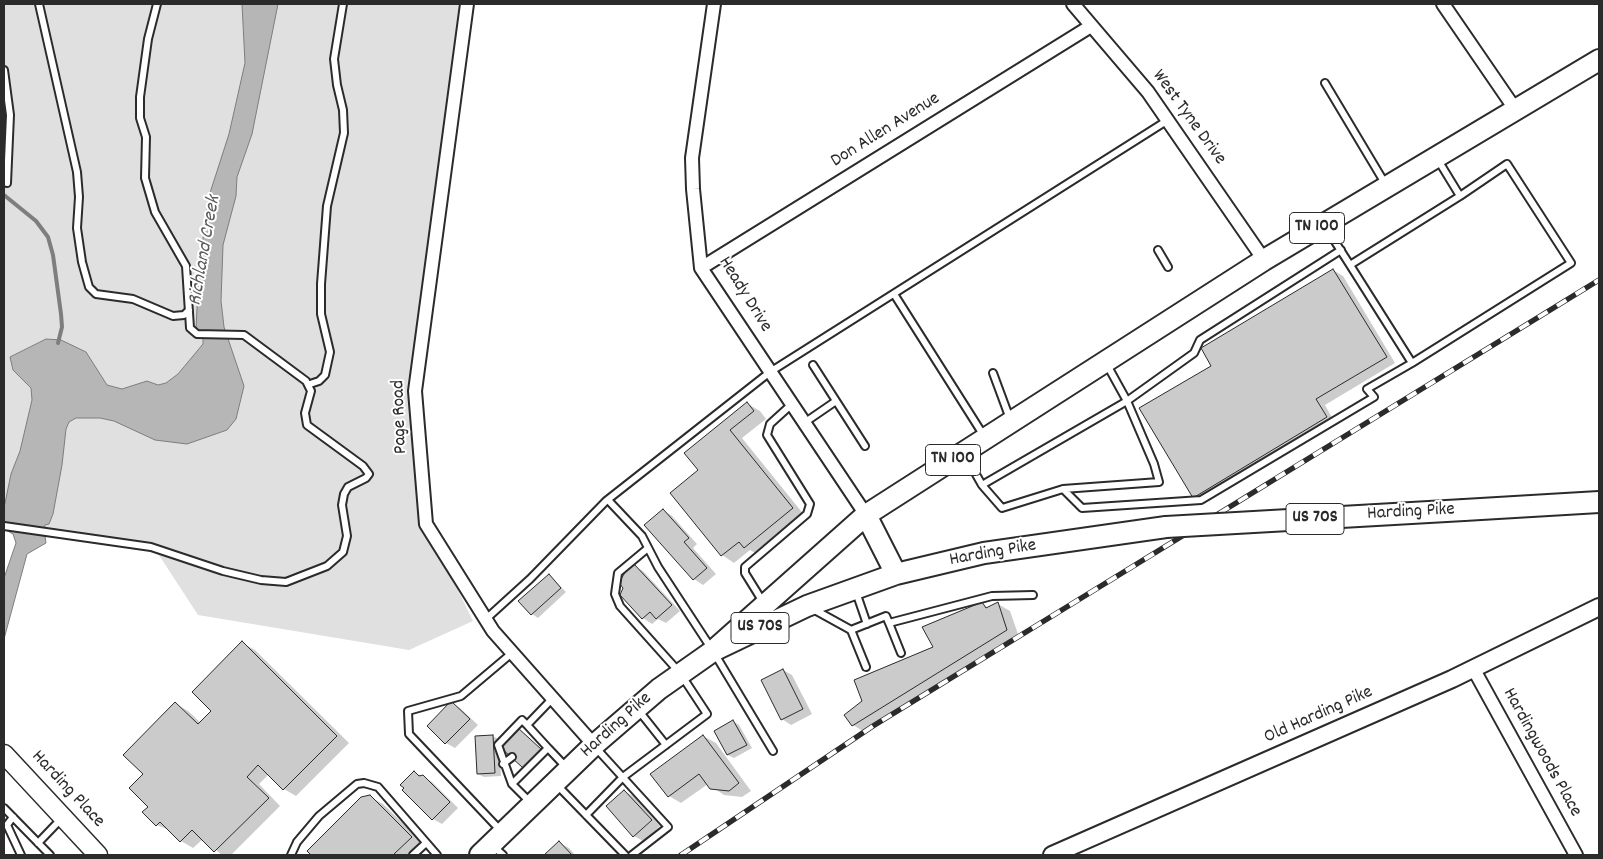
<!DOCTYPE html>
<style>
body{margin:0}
#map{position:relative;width:1603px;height:859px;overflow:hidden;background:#fff;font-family:Dekko,sans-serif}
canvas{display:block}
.frame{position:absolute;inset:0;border:5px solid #2b2b2b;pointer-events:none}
</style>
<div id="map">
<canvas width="1603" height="859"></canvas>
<div class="frame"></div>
</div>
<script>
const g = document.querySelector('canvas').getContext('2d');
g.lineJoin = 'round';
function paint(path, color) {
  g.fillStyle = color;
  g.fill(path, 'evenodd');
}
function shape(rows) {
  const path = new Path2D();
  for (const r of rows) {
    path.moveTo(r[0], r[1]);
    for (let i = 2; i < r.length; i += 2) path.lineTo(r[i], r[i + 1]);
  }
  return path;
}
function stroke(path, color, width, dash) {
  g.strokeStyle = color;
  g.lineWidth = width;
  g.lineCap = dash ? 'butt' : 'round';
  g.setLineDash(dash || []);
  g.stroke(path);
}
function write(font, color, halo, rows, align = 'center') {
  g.font = font + ' Dekko,sans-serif';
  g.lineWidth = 4;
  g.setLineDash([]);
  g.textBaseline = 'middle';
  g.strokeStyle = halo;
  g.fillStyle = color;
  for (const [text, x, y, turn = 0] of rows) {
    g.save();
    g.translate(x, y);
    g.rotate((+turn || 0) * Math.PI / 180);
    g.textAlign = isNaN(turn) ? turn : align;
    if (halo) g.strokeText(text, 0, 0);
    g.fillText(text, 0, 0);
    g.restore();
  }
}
const green = shape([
 [4,4,467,4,415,391,426,524,473,621,409,650,198,615,155,549,4,528]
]);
const water = shape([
 [242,4,278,4,252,134,237,177,236,196,223,245,221,301,224,327,244,386,236,419,227,430,187,444,155,440,114,421,100,418,76,418,69,422,66,429,62,465,53,514,49,524,45,525,44,529,46,543,27,554,4,639,4,578,16,543,13,534,4,529,4,508,11,474,20,451,32,400,31,388,13,370,10,357,46,339,61,340,86,352,107,385,122,389,147,381,158,385,166,383,178,374,203,344,203,331,196,329,199,267,209,196,229,134,245,63,242,4]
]);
const shadow = shape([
 [1333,270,1343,276,1395,363,1325,405,1335,423,1203,502,1193,497],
 [748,404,760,411,766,419,742,438,805,516,757,554,750,550,734,563,722,555,700,471],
 [663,510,672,516,697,544,693,548,716,574,703,585,694,579,646,526],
 [634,566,643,571,680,611,666,623,658,619,652,624,643,618,621,594],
 [549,575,566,592,538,618,532,614],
 [982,604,989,608,998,604,1010,611,1019,637,866,733,853,725,846,715,935,648],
 [242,643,255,650,349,743,296,796,284,789,269,774,259,784,280,806,231,855,222,855,203,839,193,848,181,841,171,831,157,825,150,807,145,774,176,704,188,711,201,723,213,711],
 [783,670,792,675,812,714,791,725,782,719],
 [451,703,460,708,478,725,455,748,446,743,429,726],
 [733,721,739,725,752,748,734,758,728,755,715,731],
 [521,731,543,751,527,768,502,747],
 [493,736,499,740,501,776,484,777,478,774],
 [703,736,716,743,751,791,742,797,724,795,708,784,681,803,669,796],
 [414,772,432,782,458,808,442,824,433,819],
 [624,791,633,796,660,826,643,841,634,836],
 [370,797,383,804,424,844,413,855,313,855,309,851],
 [559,843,569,848,575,855,545,855]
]);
const stream = shape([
 [4,195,36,221,48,237,53,255,61,314,62,327,58,343]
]);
const building = shape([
 [1333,269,1387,357,1316,399,1327,417,1193,498,1139,408,1211,366,1201,348,1333,269],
 [747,402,754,411,730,430,793,508,744,548,739,542,721,556,670,493,698,470,684,453,747,402],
 [663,509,689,538,684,542,707,568,693,580,644,525,663,509],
 [634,564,672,605,656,619,650,612,642,619,620,595,623,588,619,583,624,574,634,564],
 [549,574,561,588,531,615,518,601,549,574],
 [982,602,986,608,998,602,1007,630,852,726,844,715,862,701,854,680,933,647,922,627,982,602],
 [242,641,337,736,283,790,258,765,247,777,269,798,214,852,192,830,180,842,160,822,156,826,142,812,148,807,129,788,143,774,123,755,175,702,198,724,211,711,192,692,242,641],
 [783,669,803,709,781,720,761,680,783,669],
 [451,701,470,719,445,744,427,726,451,701],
 [733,720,747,745,727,755,714,731,733,720],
 [518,728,541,749,523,768,500,747,518,728],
 [493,735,495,773,477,774,475,736,493,735],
 [703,735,739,783,729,791,710,789,699,774,668,797,650,774,703,735],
 [414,771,419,776,423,775,450,802,432,820,402,790,404,788,400,785,414,771],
 [624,790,652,820,633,837,606,806,624,790],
 [370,795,412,837,393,855,311,855,307,851,361,797,370,795],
 [559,841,572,855,544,855,559,841]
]);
const service = shape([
 [39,4,77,172,79,197,77,228,82,262,89,287,96,294,133,299,173,316,184,315,189,310],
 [4,70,10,115,7,183],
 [1325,83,1386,185],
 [1438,160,1460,196,1507,164,1571,263,1412,363,1350,265,1460,196],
 [1325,226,1350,265],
 [1158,250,1168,267],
 [1341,250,1200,340,1194,353,1127,401,1154,464,1159,482,1063,489,1082,508,1201,500,1374,397,1367,389,1412,363],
 [894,294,984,436],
 [813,365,865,446],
 [993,373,1010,419],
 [310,384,319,381,325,375,330,352,321,314,321,284,327,206,344,133,343,110,337,85,334,59,343,4],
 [804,423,836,401],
 [965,455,982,485,1127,401,1106,363],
 [982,485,1002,508,1063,489],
 [608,500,642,536,658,567,713,651,773,751],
 [4,526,151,547,223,571,261,580,286,582,327,566,343,552,347,536,342,505,344,494,348,487,366,478,369,474,363,466,307,425,305,413,311,391,306,381,244,335,197,334,190,328,186,266,155,212,145,178,146,137,140,118,140,97,148,39,157,4],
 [856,592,867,624],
 [763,602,745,573,745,567,807,514,810,504,767,435,770,424,792,404],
 [813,609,851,630],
 [486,619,530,579,606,501,770,372,1168,120],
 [889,623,901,653],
 [866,667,851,630,886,616,889,623,992,596,1033,595],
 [639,711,666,745],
 [548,748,566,767],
 [596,748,668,827,632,855],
 [503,764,512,757],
 [512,784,548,748,527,725],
 [556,784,625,855],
 [531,803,512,784,498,745,522,720,527,725,552,699],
 [4,808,50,855],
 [586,815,623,777,707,714,680,673,620,606,615,594,618,573,648,548],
 [13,817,7,825,21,855],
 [501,831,409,734,408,711,461,696,512,653],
 [38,843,62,818],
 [493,846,503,855],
 [291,855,297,842,319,816,357,784,364,783,378,787,437,855],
 [413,855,426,843]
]);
const minor = shape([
 [467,4,415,391,426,524,493,631,594,745],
 [714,4,692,158,693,189,701,268,866,515],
 [1073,4,1148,92,1264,260],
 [1443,4,1515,109],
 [701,268,1091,26],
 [1473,668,1576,855]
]);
const tertiary = shape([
 [1052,855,1452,679,1599,607]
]);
const secondary = shape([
 [4,754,98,855]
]);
const primary = shape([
 [1464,510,1599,502],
 [866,515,896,574],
 [713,651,866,515,1264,260,1599,60],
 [480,855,594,745,659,689,713,651,807,606,896,574,984,553,1166,527]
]);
const rail = shape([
 [681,855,873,726,1599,280]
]);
const primaryBridge = shape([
 [1166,527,1464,510]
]);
const shields = [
 [1317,228,55],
 [953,460,55],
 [1315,519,58],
 [760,628,58]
];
const shieldNames = [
 ["TN 100",1317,228],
 ["TN 100",953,460],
 ["US 70S",1315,519],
 ["US 70S",760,628]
];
const streetNames = [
 ["West Tyne Drive",1188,118,54],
 ["Don Allen Avenue",886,131,-32],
 ["Heady Drive",744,295,58],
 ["Page Road",401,417,-92],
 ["Harding Pike",1411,513,-3],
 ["Harding Pike",993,554,-10],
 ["Old Harding Pike",1319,716,-24],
 ["Harding Pike",617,726,-42],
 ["Hardingwoods Place",1541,753,61],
 ["Harding Place",67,790,47]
];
const waterNames = [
 ["Richland Creek",206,251,-80]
];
paint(green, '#e0e0e0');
paint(water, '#b6b6b6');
stroke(water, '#7e7e7e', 1);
paint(shadow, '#0003');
stroke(stream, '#7e7e7e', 4);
paint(building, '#cbcbcb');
stroke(building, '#2b2b2b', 1);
stroke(service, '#2b2b2b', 10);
stroke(minor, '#2b2b2b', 16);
stroke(tertiary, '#2b2b2b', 20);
stroke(secondary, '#2b2b2b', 21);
stroke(primary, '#2b2b2b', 24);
stroke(service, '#fff', 6);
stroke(minor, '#fff', 12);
stroke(tertiary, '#fff', 16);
stroke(secondary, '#fff', 18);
stroke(primary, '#fff', 20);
stroke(rail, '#2b2b2b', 5.5);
stroke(rail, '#fff', 4, [11]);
stroke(primaryBridge, '#2b2b2b', 24, []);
stroke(primaryBridge, '#fff', 20);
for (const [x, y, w] of shields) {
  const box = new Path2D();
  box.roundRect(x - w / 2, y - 15.5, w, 31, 4);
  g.fillStyle = '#fff';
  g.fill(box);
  stroke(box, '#2b2b2b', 1);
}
write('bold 18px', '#2b2b2b', null, shieldNames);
write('19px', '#2b2b2b', '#fff', streetNames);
write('italic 20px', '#5c5c5c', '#fff', waterNames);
</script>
